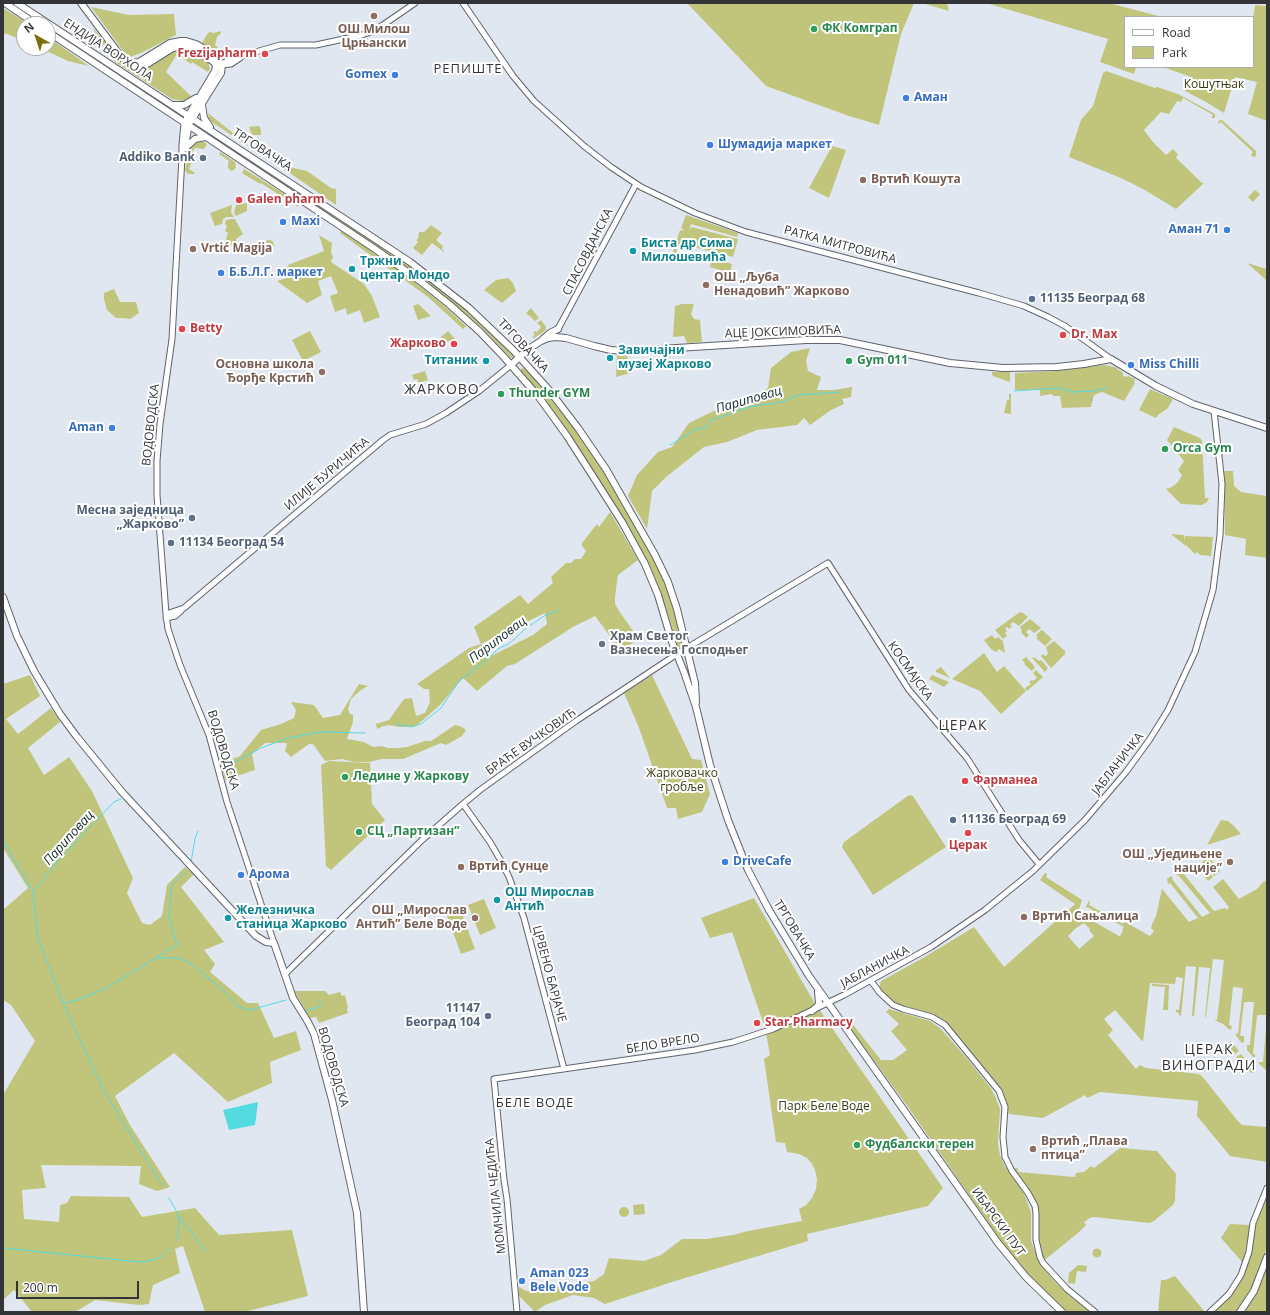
<!DOCTYPE html>
<meta charset="utf-8">
<style>
body{margin:0}
#map{position:relative;width:1270px;height:1315px;overflow:hidden;background:#e1e7f1;font-family:"Open Sans",sans-serif}
canvas{display:block}
.frame{position:absolute;inset:0;border:4px solid #323438;pointer-events:none}
.legend{position:absolute;left:1124px;top:16px;width:130px;height:52px;box-sizing:border-box;background:#fff;border:1px solid #adaeaf;margin:0;padding:5px 7px;list-style:none;font-size:12px;color:#323438}
.legend li{display:flex;align-items:center;gap:8px;height:20px}
.legend b{width:20px;border:1px solid #adaeaf}
.north{position:absolute;left:16px;top:16px;width:40px;height:40px;box-sizing:border-box;background:#fff;border:1px solid #adaeaf;border-radius:50%;rotate:321deg;font-size:11px;font-weight:700;line-height:16px;text-align:center;color:#323438}
.north::after{content:'';display:block;margin:auto;width:14px;height:18px;background:#7c6e0b;clip-path:polygon(50% 0,100% 100%,50% 72%,0 100%)}
.scale{position:absolute;left:16px;top:1281px;width:123px;height:18px;box-sizing:border-box;border:2px solid #323438;border-top:0;padding-left:5px;font-size:12px;line-height:14px;white-space:nowrap;color:#323438;-webkit-text-stroke:3px #fff;paint-order:stroke}
</style>
<div id="map">
<canvas width="1270" height="1315"></canvas>
<div class="frame"></div>
<ul class="legend">
<li><b style="height:5px;background:#fff"></b>Road</li>
<li><b style="height:11px;background:#c0c57b"></b>Park</li>
</ul>
<div class="north">N</div>
<div class="scale">200 m</div>
</div>
<script>
const g = document.querySelector('canvas').getContext('2d');
g.lineJoin = 'round';
function paint(path, color) {
  g.fillStyle = color;
  g.fill(path, 'evenodd');
}
function shape(rows) {
  const path = new Path2D();
  for (const r of rows) {
    if (r.length === 3) {
      path.moveTo(r[0] + r[2], r[1]);
      path.arc(r[0], r[1], r[2], 0, 2 * Math.PI);
      continue;
    }
    path.moveTo(r[0], r[1]);
    for (let i = 2; i < r.length; i += 2) path.lineTo(r[i], r[i + 1]);
  }
  return path;
}
function stroke(path, color, width, dash) {
  g.strokeStyle = color;
  g.lineWidth = width;
  g.lineCap = dash ? 'butt' : 'round';
  g.setLineDash(dash || []);
  g.stroke(path);
}
function write(font, color, halo, rows, align = 'center') {
  g.font = font + ' "Open Sans",sans-serif';
  g.lineWidth = 4;
  g.setLineDash([]);
  g.textBaseline = 'middle';
  g.strokeStyle = halo;
  g.fillStyle = color;
  for (const [text, x, y, turn = 0] of rows) {
    g.save();
    g.translate(x, y);
    g.rotate((+turn || 0) * Math.PI / 180);
    g.textAlign = isNaN(turn) ? turn : align;
    if (halo) g.strokeText(text, 0, 0);
    g.fillText(text, 0, 0);
    g.restore();
  }
}
const green = shape([
 [687,3,914,3,901,34,879,125,849,116,766,86],
 [922,3,947,3,949,11],
 [986,3,1109,3,1162,17,1125,17,1125,67,1136,67,1134,74,1100,62,1108,39],
 [1255,5,1267,6,1267,121,1248,114,1257,82,1235,77,1224,113,1206,102,1185,91,1191,77,1163,67,1253,67,1253,19],
 [91,7,129,15,174,14,176,35,141,53,130,57,123,51],
 [3,8,29,24,24,24,24,41,5,33,3,38],
 [48,25,179,113,125,80,48,27],
 [93,29,94,29,129,69,136,70,175,50,180,49,191,52,208,62,210,69,208,72,192,62,191,64,177,54,166,72,191,96,194,95,183,101,172,99,115,62],
 [220,31,221,33,217,37,215,45,219,49,227,48,232,56,226,56,221,55,202,43,208,33,210,32,214,33],
 [48,37,89,66,68,61,40,48,48,48],
 [1106,71,1155,88,1157,87,1178,94,1215,114,1215,118,1211,118,1213,115,1183,98,1181,102,1177,101,1169,114,1161,112,1144,130,1153,142,1166,155,1173,149,1178,154,1176,158,1202,183,1204,183,1176,209,1145,190,1121,178,1069,157,1081,120,1093,106,1103,73],
 [208,113,253,149,213,123,209,119],
 [1220,120,1222,120,1256,151,1256,156,1253,157,1251,155,1253,152,1239,139,1221,122,1219,124,1218,122],
 [198,126,399,257,456,300,512,353,514,358,511,358,481,327,460,310,196,127],
 [259,126,261,130,261,135,252,135,249,127],
 [197,141,204,142,207,144,204,149,195,148,190,155,193,159,189,169,195,173,194,174,188,174,185,170,190,147],
 [832,146,846,150,829,198,809,188],
 [266,149,278,155,279,164,266,153],
 [220,152,235,162,236,167,234,170,231,171,228,168,228,164,229,161,219,154],
 [285,166,307,171,331,188,336,189,336,205,284,169],
 [244,169,286,195,298,204,298,207,261,183,260,184,242,173],
 [1255,190,1260,194,1253,202,1248,197],
 [247,203,247,211,236,216,234,213,236,205],
 [232,205,231,212,234,217,226,217,223,219,222,224,215,226,210,213],
 [686,215,738,233,737,237,691,224,689,231,691,227,738,239,733,257,686,245,686,247,678,246,673,263,670,261,680,230,682,231,683,229,681,228],
 [231,219,235,219,243,234,236,239,237,244,233,247,229,246,226,239,228,233,225,231,227,226,225,224,226,220],
 [431,225,442,233,436,240,443,246,442,249,444,251,444,252,432,243,422,255,413,248,418,242,416,240,418,239,419,232,424,232],
 [341,231,380,256,411,279,442,304,466,326,463,329,428,297,340,233],
 [319,235,332,243,331,252,333,257,331,262,364,284,372,296,380,317,364,323,360,310,347,315,346,308,335,312,330,296,338,293,331,276,318,281,322,295,307,303,277,281,290,277,288,265,324,251],
 [269,245,5],
 [712,258,732,264,730,273,710,267],
 [1247,263,1267,269,1267,282,1265,279],
 [508,278,513,283,516,291,502,303,484,290,496,280],
 [114,289,120,302,136,302,139,313,130,319,123,318,116,318,107,310,104,299,104,293],
 [418,304,431,316,418,320,413,306],
 [682,304,694,304,691,314,694,319,700,320,702,342,687,343,684,336,673,337,675,306],
 [531,308,539,318,535,321,526,313],
 [541,320,546,327,545,331,534,338,532,337,535,334,533,333,535,331,537,332,541,327,537,323],
 [310,331,321,352,303,361,292,340],
 [448,331,455,339,443,343,441,337],
 [810,348,806,361,808,371,821,377,817,390,834,390,852,387,851,397,842,399,844,404,831,410,810,425,804,418,797,425,757,430,727,442,704,447,666,477,652,491,647,529,628,496,637,475,658,452,672,447,689,423,726,405,745,403,768,388,771,368,791,352],
 [617,355,627,356,630,373,616,377],
 [1104,365,1115,367,1123,373,1123,376,1127,377,1128,376,1135,379,1134,382,1135,383,1124,401,1102,392,1094,395,1091,407,1062,408,1060,396,1053,396,1052,394,1040,396,1040,390,1015,390,1015,373,1058,371],
 [522,368,527,370,577,432,599,464,646,542,654,556,668,589,678,623,682,643,680,648,677,647,676,644,672,626,660,591,646,561,606,492,575,443,548,406,521,372,521,369],
 [425,371,428,380,419,383,417,379,414,380,412,375],
 [992,372,1010,372,1010,382,993,376,992,374],
 [1150,389,1173,399,1168,408,1158,415,1156,418,1139,410],
 [1009,394,1011,394,1011,414,1004,413,1007,400,1009,400],
 [1174,427,1200,438,1202,441,1205,498,1209,498,1207,502,1202,505,1181,504,1166,489,1172,487,1178,482,1182,475,1178,470,1184,461,1167,440],
 [1224,471,1233,471,1234,486,1241,492,1267,496,1267,558,1245,555,1246,539,1225,535],
 [610,512,638,560,618,575,615,597,615,604,619,611,636,635,636,639,635,641,621,651,595,616,573,627,515,664,507,666,477,691,463,678,440,705,415,727,400,727,388,725,381,727,378,729,376,726,376,724,389,720,404,699,412,698,416,716,425,713,430,702,429,689,424,689,417,684,469,648,481,644,474,627,520,595,528,604,553,583,551,577,566,563,571,563,575,559,581,559,586,551,582,546,582,543,597,524,599,527],
 [545,613,547,624,533,635,491,656,481,644],
 [1171,534,1184,535,1185,542,1185,536,1213,537,1211,556,1200,555,1197,552,1195,554,1186,545,1186,546],
 [1020,612,1023,613,1028,617,1019,626,1013,622,1010,624,1012,626,1009,629,1007,627,1005,628,1007,631,1005,633,1007,636,1003,639,995,630],
 [1030,619,1041,628,1034,633,1029,629,1026,632,1029,635,1026,638,1021,632,1022,630,1020,627],
 [1042,630,1052,639,1045,646,1036,638,1038,637,1036,635],
 [992,635,995,639,998,637,1003,641,1005,653,999,649,996,652,991,649,984,640],
 [1054,641,1065,651,1065,654,1051,668,1041,656,1043,654,1045,656,1048,654,1046,647],
 [984,653,997,672,1004,666,1026,691,1001,714,980,691,952,679],
 [1026,657,1035,667,1032,671,1024,664,1025,663,1022,660],
 [1034,657,1039,661,1041,660,1048,668,1045,672,1032,658],
 [941,667,950,678,936,672,936,670],
 [1036,670,1043,677,1027,691,1025,688,1031,684,1029,682,1032,680,1033,681,1037,678,1033,673],
 [30,675,40,696,6,719,18,734,51,708,60,722,28,748,44,775,69,757,92,791,133,878,127,893,142,923,150,925,162,916,167,885,185,867,194,874,181,887,224,942,204,950,215,964,210,972,247,1003,258,1003,274,1038,296,1031,301,1050,270,1062,272,1083,228,1102,174,1053,115,1096,130,1125,170,1187,157,1191,139,1184,141,1166,41,1165,46,1188,22,1190,24,1219,59,1222,60,1205,67,1203,71,1196,129,1197,142,1217,195,1208,219,1235,292,1230,308,1296,244,1312,205,1312,183,1246,175,1249,180,1273,153,1285,149,1304,139,1305,95,1300,75,1312,32,1312,14,1290,3,1300,3,1095,35,1041,11,1005,3,1000,3,910,28,888,3,848,3,684],
 [652,675,692,759,701,760,710,794,702,812,678,819,676,808,667,808,639,728,624,693],
 [932,675,949,682,944,687,929,679],
 [359,684,368,686,361,690,351,699,348,709,350,714,353,715,353,722,347,739,364,742,373,747,382,746,388,748,399,748,407,747,425,741,431,741,455,725,462,727,466,730,462,736,446,745,441,743,403,759,382,759,369,762,354,762,342,759,325,761,313,744,309,744,291,757,285,751,287,743,265,743,252,754,255,770,225,780,221,763,240,756,261,730,281,724,294,718,296,710,291,702,314,705,323,718,340,715],
 [329,761,370,763,372,804,385,820,331,870,326,866,321,765],
 [909,795,913,796,946,847,873,895,842,847,844,842],
 [1221,820,1228,821,1234,826,1241,834,1207,845],
 [1209,857,1220,871,1214,876,1202,862],
 [1202,863,1213,877,1208,881,1197,867],
 [1181,870,1184,870,1182,872,1214,911,1225,908,1227,910,1229,907,1213,887,1223,879,1239,899,1257,889,1262,883,1267,880,1267,1015,1257,1015,1253,1054,1255,1054,1255,1057,1253,1057,1247,1050,1247,1045,1250,1045,1254,1002,1244,1002,1240,1036,1244,1036,1244,1042,1242,1043,1236,1036,1236,1033,1238,1034,1243,988,1233,987,1229,1025,1232,1026,1231,1029,1230,1030,1223,1024,1214,1020,1217,1020,1224,960,1213,959,1206,1017,1205,1017,1210,968,1199,967,1194,1016,1192,1016,1196,967,1186,966,1181,1016,1179,1015,1179,1013,1176,1012,1176,1010,1179,1010,1183,978,1176,977,1175,984,1150,983,1143,1042,1115,1010,1104,1019,1113,1030,1108,1035,1136,1069,1140,1065,1146,1068,1198,1074,1202,1076,1237,1120,1242,1125,1267,1127,1267,1162,1230,1156,1197,1116,1198,1101,1100,1092,1087,1098,1085,1095,1043,1118,1009,1114,1004,1098,985,1071,951,1028,943,1021,933,1015,922,1011,906,1008,893,1003,885,996,879,988,881,981,923,958,974,927,1004,967,1075,904,1040,880,1045,873,1047,874,1046,877,1082,900,1079,909,1084,913,1082,915,1119,936,1120,936,1123,931,1122,930,1124,927,1087,907,1086,908,1086,906,1089,901,1090,902,1089,905,1123,924,1125,922,1150,936,1154,931,1151,928,1152,924,1156,916,1162,889,1189,922,1198,918,1170,883,1168,884,1167,879,1171,876,1173,878,1172,879,1202,917,1210,913,1178,875,1177,875,1176,874],
 [1084,923,1090,929,1089,930,1094,936,1079,949,1068,936,1076,928],
 [754,898,814,1002,943,1188,928,1206,807,1234,808,1241,675,1281,605,1304,594,1298,573,1295,545,1305,535,1312,518,1295,519,1287,526,1291,594,1281,604,1274,609,1258,644,1261,661,1255,682,1239,706,1239,733,1235,748,1231,802,1221,799,1209,806,1205,812,1198,816,1189,817,1179,815,1170,812,1164,807,1158,799,1154,787,1152,785,1143,776,1142,764,1059,770,1055,765,1028,732,932,710,938,701,918],
 [484,899,496,928,480,935,468,905],
 [461,911,475,949,461,954,447,916],
 [1152,984,1169,985,1168,1010,1163,1010,1165,987,1152,986],
 [294,991,325,991,329,995,340,992,342,996,345,995,348,1008,347,1009,348,1013,319,1023,316,1017,310,1018],
 [889,1009,930,1021,941,1029,964,1055,990,1087,995,1096,1000,1109,998,1144,1000,1155,1004,1165,1022,1190,1027,1201,1031,1213,1031,1241,1040,1264,1055,1282,1071,1297,1091,1312,1067,1312,1031,1279,1006,1248,908,1107,850,1028,850,1021,881,1060,893,1060,907,1050,891,1031,899,1024,886,1012],
 [1267,1018,1267,1071,1259,1064,1259,1062,1263,1062],
 [1231,1041,1239,1051,1234,1055,1229,1049,1230,1048,1226,1045],
 [1241,1054,1255,1071,1252,1073,1248,1071,1236,1057],
 [1120,1148,1157,1151,1176,1174,1175,1201,1173,1205,1154,1221,1149,1223,1094,1217,1090,1218,1084,1222,1086,1225,1079,1232,1046,1259,1043,1258,1037,1242,1036,1205,1027,1186,1014,1170,1015,1168,1018,1168,1018,1172,1075,1177,1076,1173,1084,1172,1091,1166,1094,1168],
 [1267,1193,1267,1241,1265,1255,1254,1287,1237,1312,1212,1312,1222,1304,1236,1287,1256,1218],
 [644,1204,645,1214,634,1215,633,1205],
 [624,1212,5],
 [1230,1224,1250,1225,1250,1228,1243,1263,1221,1238],
 [1097,1253,4.5],
 [1078,1265,1087,1266,1086,1272,1077,1271,1075,1284,1068,1283,1069,1273],
 [1266,1267,1267,1267,1267,1312,1243,1312,1256,1294],
 [1175,1276,1205,1312,1158,1312,1161,1280,1165,1280]
]);
const water = shape([
 [258,1102,255,1125,229,1130,223,1110]
]);
const stream = shape([
 [1014,391,1059,388,1074,392,1093,391,1108,388],
 [670,445,695,430,707,427,710,422,712,420,746,408,759,405,773,404,785,401,798,395,840,392],
 [396,724,411,727,421,724,441,708,459,681,488,659,498,649,510,643,525,629,544,616,559,610],
 [226,767,261,748,288,738,321,732,365,733],
 [3,840,33,891,38,938,63,1003,104,1091,162,1185],
 [191,862,195,839,198,831],
 [34,891,57,862,114,802,121,799],
 [157,958,180,958,193,965,224,991,238,1006,247,1010,254,1009,286,1000],
 [320,1001,320,1005],
 [64,1003,74,1001,105,989,177,945,169,918,171,886,186,871],
 [305,1011,319,1007],
 [169,1198,179,1216,206,1251],
 [176,1241,178,1238,179,1216],
 [3,1248,140,1262,154,1260,162,1256,170,1248]
]);
const minor = shape([
 [463,3,513,76,534,101,584,146,611,167,641,187,695,213,746,232,979,293,1024,306,1048,317,1065,326,1111,359],
 [222,64,231,59,280,45,316,45,362,35,373,31,383,25,415,3],
 [221,65,231,64,240,58],
 [184,123,182,145,182,157,172,339,160,424,157,461,157,495,166,614,168,629,180,665,209,735,227,802,274,943],
 [185,149,189,126],
 [558,329,636,184],
 [166,614,184,608,383,440,390,435,426,424,446,413,479,391,511,365],
 [166,618,175,616,181,611],
 [463,804,490,842,501,861,509,877,524,918,564,1069],
 [285,974,422,840,463,804,480,790,576,721,677,654,828,563,909,690,967,758,1019,840,1039,864],
 [871,981,880,993,893,1005,903,1009,932,1017,945,1025,999,1091,1005,1107,1003,1137,1005,1157,1012,1171,1028,1193,1035,1206,1036,1214,1036,1240,1040,1257,1043,1263,1067,1289,1095,1312],
 [517,1312,507,1199,504,1180,494,1079,695,1050,733,1042,773,1029,844,995,931,947,985,910,1033,871,1085,820,1126,772,1150,739,1168,710,1195,652,1213,590,1220,535,1222,484,1214,411],
 [1210,1312,1229,1294,1241,1275,1249,1252,1253,1223,1267,1188]
]);
const major = shape([
 [5,3,36,24],
 [17,3,410,262,469,308,514,351,549,390,578,428,606,469,655,555,668,582,677,609,695,683,696,702],
 [81,3,122,58,132,67,139,68,144,66,171,49,181,46,193,49,214,62,216,66,215,71,187,118],
 [48,32,375,249,420,281,450,305,480,332,503,356,538,396,567,436,594,478,622,522,645,564,658,595,672,642,684,672,696,707,710,765,728,820,748,870,769,910,809,976,998,1243,1026,1277,1062,1312],
 [126,60,132,63,139,62,170,43,181,41,186,41,196,44,217,57,222,65,221,73,191,121],
 [173,105,184,105,196,98],
 [202,105,204,118,210,127],
 [185,148,195,139,205,137],
 [543,339,550,333,558,329],
 [511,365,527,350,541,341,548,338,556,337,566,338,594,346,611,350,628,351,806,340,840,340,950,363,1003,368,1057,367,1084,364,1111,359,1156,386,1193,404,1267,428],
 [3,597,17,636,34,671,60,714,77,737,122,792,256,936,266,942,274,943,293,998,308,1022,314,1034,332,1100,357,1213,364,1312],
 [812,1011,818,1006,819,1003,818,992],
 [1240,1312,1254,1291,1267,1257]
]);
const markers = [
 [374,16,4,"#8d6e63"],
 [814,29,4,"#2e9e5b"],
 [265,54,4,"#e0444e"],
 [395,75,4,"#3f7fe0"],
 [906,98,4,"#3f7fe0"],
 [710,145,4,"#3f7fe0"],
 [203,158,4,"#5c6f8a"],
 [863,180,4,"#8d6e63"],
 [239,200,4,"#e0444e"],
 [283,222,4,"#3f7fe0"],
 [1227,230,4,"#3f7fe0"],
 [193,249,4,"#8d6e63"],
 [633,251,4,"#0f9aa8"],
 [352,269,4,"#0f9aa8"],
 [221,273,4,"#3f7fe0"],
 [706,285,4,"#8d6e63"],
 [1032,299,4,"#5c6f8a"],
 [182,329,4,"#e0444e"],
 [1063,335,4,"#e0444e"],
 [454,344,4,"#e0444e"],
 [610,358,4,"#0f9aa8"],
 [486,361,4,"#0f9aa8"],
 [849,361,4,"#2e9e5b"],
 [1131,365,4,"#3f7fe0"],
 [322,372,4,"#8d6e63"],
 [501,394,4,"#2e9e5b"],
 [112,428,4,"#3f7fe0"],
 [1165,449,4,"#2e9e5b"],
 [192,518,4,"#5c6f8a"],
 [171,543,4,"#5c6f8a"],
 [602,644,4,"#6b7280"],
 [345,777,4,"#2e9e5b"],
 [965,781,4,"#e0444e"],
 [953,820,4,"#5c6f8a"],
 [359,832,4,"#2e9e5b"],
 [968,833,4,"#e0444e"],
 [725,862,4,"#3f7fe0"],
 [1230,862,4,"#8d6e63"],
 [461,867,4,"#8d6e63"],
 [241,875,4,"#3f7fe0"],
 [497,900,4,"#0f9aa8"],
 [1024,917,4,"#8d6e63"],
 [228,918,4,"#0f9aa8"],
 [475,918,4,"#8d6e63"],
 [488,1016,4,"#5c6f8a"],
 [757,1023,4,"#e0444e"],
 [857,1145,4,"#2e9e5b"],
 [1033,1149,4,"#8d6e63"],
 [522,1281,4,"#3f7fe0"]
];
const leisureNames = [
 ["ФК Комграп",822,29],
 ["Gym 011",857,361],
 ["Thunder GYM",509,394],
 ["Orca Gym",1173,449],
 ["Ледине у Жаркову",353,777],
 ["СЦ „Партизан”",367,832],
 ["Фудбалски терен",865,1145]
];
const educationNames = [
 ["ОШ Милош",374,30,"center"],
 ["Црњански",374,44,"center"],
 ["Вртић Кошута",871,180],
 ["Vrtić Magija",201,249],
 ["ОШ „Љуба",714,278],
 ["Ненадовић” Жарково",714,292],
 ["Основна школа",314,365,"right"],
 ["Ђорђе Крстић",314,379,"right"],
 ["ОШ „Уједињене",1222,855,"right"],
 ["нације”",1222,869,"right"],
 ["Вртић Сунце",469,867],
 ["ОШ „Мирослав",467,911,"right"],
 ["Антић” Беле Воде",467,925,"right"],
 ["Вртић Сањалица",1032,917],
 ["Вртић „Плава",1041,1142],
 ["птица”",1041,1156]
];
const streetNames = [
 ["ЕНДИЈА ВОРХОЛА",108,50,33],
 ["ТРГОВАЧКА",262,150,33],
 ["РАТКА МИТРОВИЋА",840,245,15],
 ["СПАСОВДАНСКА",588,252,-63],
 ["АЦЕ ЈОКСИМОВИЋА",783,332,-2],
 ["ТРГОВАЧКА",523,346,47],
 ["ВОДОВОДСКА",151,425,-84],
 ["ИЛИЈЕ ЂУРИЧИЋА",327,474,-40],
 ["КОСМАЈСКА",910,671,55],
 ["БРАЋЕ ВУЧКОВИЋ",531,742,-35],
 ["ВОДОВОДСКА",223,750,73],
 ["ЈАБЛАНИЧКА",1118,764,-52],
 ["ТРГОВАЧКА",794,930,59],
 ["ЈАБЛАНИЧКА",875,967,-28],
 ["ЦРВЕНО БАРЈАЧЕ",549,974,75],
 ["БЕЛО ВРЕЛО",663,1044,-9],
 ["ВОДОВОДСКА",333,1067,74],
 ["МОМЧИЛА ЧЕДИЋА",496,1196,-96],
 ["ИБАРСКИ ПУТ",998,1222,54]
];
const healthNames = [
 ["Frezijapharm",257,54,"right"],
 ["Galen pharm",247,200],
 ["Betty",190,329],
 ["Dr. Max",1071,335],
 ["Жарково",446,344,"right"],
 ["Фарманеа",973,781],
 ["Церак",968,846,"center"],
 ["Star Pharmacy",765,1023]
];
const shopNames = [
 ["Gomex",387,75,"right"],
 ["Аман",914,98],
 ["Шумадија маркет",718,145],
 ["Maxi",291,222],
 ["Аман 71",1219,230,"right"],
 ["Б.Б.Л.Г. маркет",229,273],
 ["Miss Chilli",1139,365],
 ["Aman",104,428,"right"],
 ["DriveCafe",733,862],
 ["Арома",249,875],
 ["Aman 023",530,1274],
 ["Bele Vode",530,1288]
];
const parkNames = [
 ["Кошутњак",1214,85],
 ["Жарковачко",682,774],
 ["гробље",682,788],
 ["Парк Беле Воде",824,1107]
];
const serviceNames = [
 ["Addiko Bank",195,158],
 ["11135 Београд 68",1040,299,"left"],
 ["Месна заједница",184,511],
 ["„Жарково”",184,525],
 ["11134 Београд 54",179,543,"left"],
 ["11136 Београд 69",961,820,"left"],
 ["11147",480,1009],
 ["Београд 104",480,1023]
];
const cultureNames = [
 ["Биста др Сима",641,244],
 ["Милошевића",641,258],
 ["Тржни",360,262],
 ["центар Мондо",360,276],
 ["Завичајни",618,351],
 ["музеј Жарково",618,365],
 ["Титаник",478,361,"right"],
 ["ОШ Мирослав",505,893],
 ["Антић",505,907],
 ["Железничка",236,911],
 ["станица Жарково",236,925]
];
const worshipNames = [
 ["Храм Светог",610,637],
 ["Вазнесења Господњег",610,651]
];
const neighbourhoodNames = [
 ["РЕПИШТЕ",468,69],
 ["БЕЛЕ ВОДЕ",535,1103]
];
const waterNames = [
 ["Париповац",749,400,-16],
 ["Париповац",498,640,-37],
 ["Париповац",69,838,-48]
];
const quarterNames = [
 ["ЖАРКОВО",442,390],
 ["ЦЕРАК",963,726],
 ["ЦЕРАК",1209,1050],
 ["ВИНОГРАДИ",1209,1066]
];
paint(green, '#c0c57b');
paint(water, '#54dbe1');
stroke(stream, '#54dbe1', 1);
stroke(minor, '#5f636c', 7);
stroke(major, '#5f636c', 8);
stroke(minor, '#fff', 5);
stroke(major, '#fff', 6);
for (const [x, y, r, color] of markers) {
  const dot = new Path2D();
  dot.arc(x, y, r, 0, 2 * Math.PI);
  g.fillStyle = color;
  g.fill(dot);
  stroke(dot, '#fff', 1.5);
}
write('bold 12px', '#27864d', '#fff', leisureNames, 'left');
write('bold 12px', '#785e54', '#fff', educationNames, 'left');
write('12px', '#323438', '#fff', streetNames);
write('bold 12px', '#be3a42', '#fff', healthNames, 'left');
write('bold 12px', '#366cbe', '#fff', shopNames, 'left');
write('12px', '#3a3c15', '#fff', parkNames);
write('bold 12px', '#4e5e75', '#fff', serviceNames, 'right');
write('bold 12px', '#0d838f', '#fff', cultureNames, 'left');
write('bold 12px', '#5b616d', '#fff', worshipNames, 'left');
g.letterSpacing = '1px';
write('13px', '#323438', '#fff', neighbourhoodNames);
g.letterSpacing = '0px';
write('italic 13px', '#162d2e', '#fff', waterNames);
g.letterSpacing = '1px';
write('14px', '#323438', '#fff', quarterNames);
g.letterSpacing = '0px';
</script>
